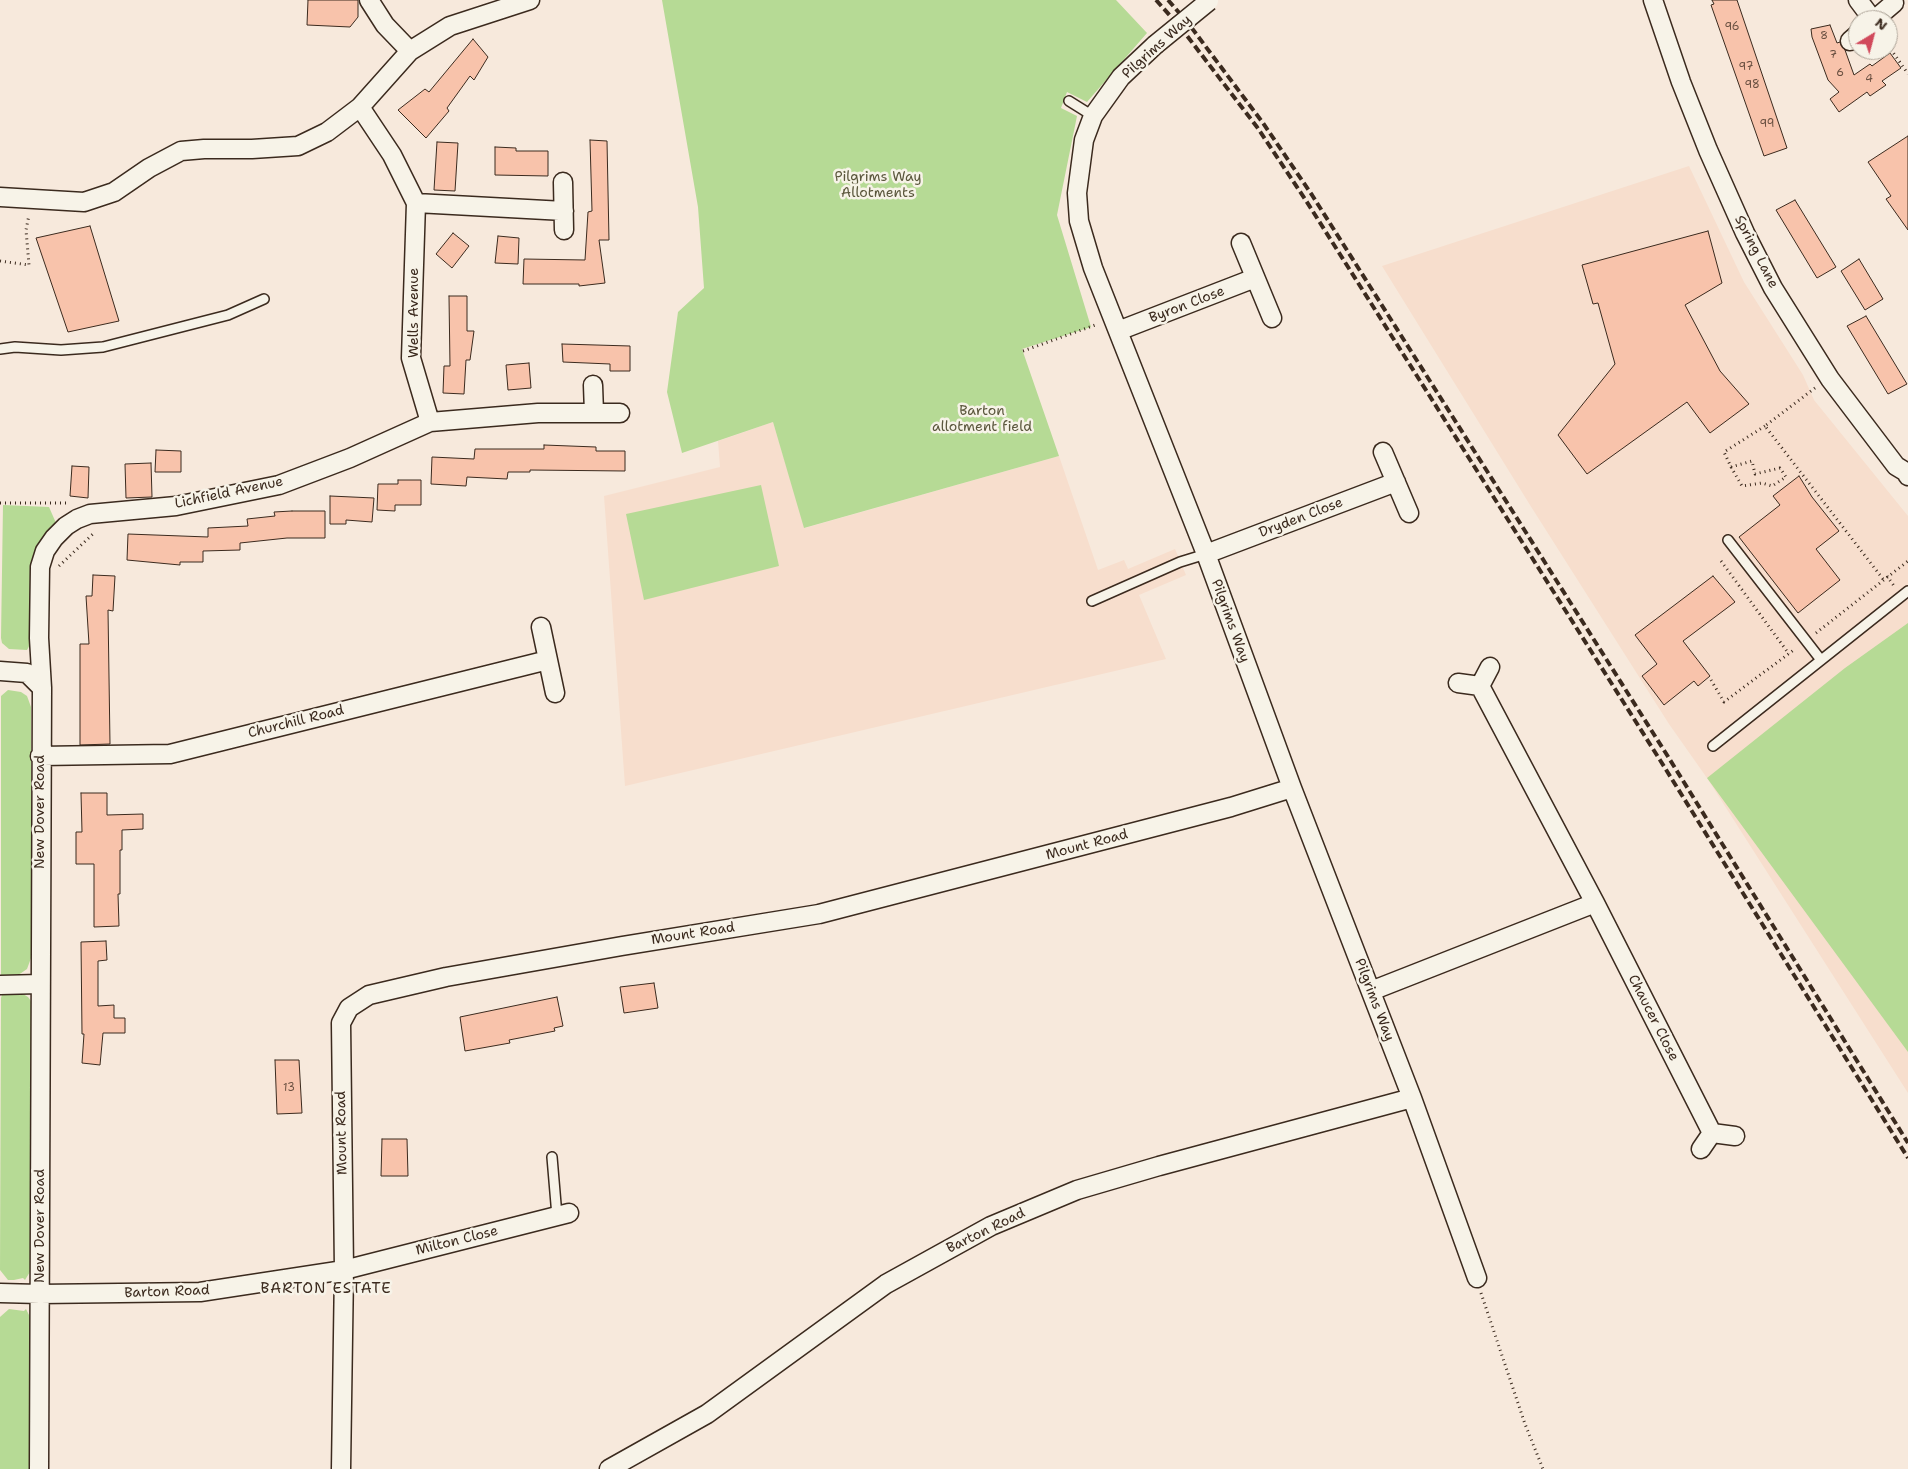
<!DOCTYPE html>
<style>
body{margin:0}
#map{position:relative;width:1908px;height:1469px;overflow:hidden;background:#f7e9dc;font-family:"Shantell Sans",sans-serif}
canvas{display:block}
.north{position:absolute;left:1848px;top:10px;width:50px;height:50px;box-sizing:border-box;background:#f7f3e8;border:1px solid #aca397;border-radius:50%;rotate:37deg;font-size:14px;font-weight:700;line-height:20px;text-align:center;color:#3b2a1e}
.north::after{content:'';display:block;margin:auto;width:18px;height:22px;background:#d1495b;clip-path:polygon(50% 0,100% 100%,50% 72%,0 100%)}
</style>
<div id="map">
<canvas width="1908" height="1469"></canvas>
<div class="north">N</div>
</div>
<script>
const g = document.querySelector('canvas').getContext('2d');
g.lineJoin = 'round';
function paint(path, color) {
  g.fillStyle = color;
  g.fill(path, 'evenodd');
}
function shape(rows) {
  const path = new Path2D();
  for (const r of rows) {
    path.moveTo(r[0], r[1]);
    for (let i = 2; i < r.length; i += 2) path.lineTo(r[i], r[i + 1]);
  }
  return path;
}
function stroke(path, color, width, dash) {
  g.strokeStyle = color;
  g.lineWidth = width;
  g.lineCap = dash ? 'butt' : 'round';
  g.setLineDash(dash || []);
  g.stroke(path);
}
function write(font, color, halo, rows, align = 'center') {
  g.font = font + ' "Shantell Sans",sans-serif';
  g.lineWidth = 5;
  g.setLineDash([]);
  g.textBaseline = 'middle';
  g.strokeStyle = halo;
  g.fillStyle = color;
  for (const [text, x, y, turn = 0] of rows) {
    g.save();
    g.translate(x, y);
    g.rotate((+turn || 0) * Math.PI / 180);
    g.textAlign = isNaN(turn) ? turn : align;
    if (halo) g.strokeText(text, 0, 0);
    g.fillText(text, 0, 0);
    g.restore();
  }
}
const built = shape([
 [1689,166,1744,282,1803,375,1814,400,1908,516,1908,1093,1707,778,1669,724,1530,505,1382,266],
 [773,422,805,528,1059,456,1098,570,1124,560,1128,569,1175,549,1186,575,1139,595,1166,659,625,786,604,496,720,467,718,441]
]);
const green = shape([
 [662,0,1116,0,1147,33,1087,102,1067,92,1061,108,1077,116,1057,215,1091,327,1022,349,1059,456,804,528,773,422,682,453,667,392,678,312,704,288,698,207],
 [761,485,779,566,644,600,626,514],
 [3,505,49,507,56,523,38,547,33,559,31,643,27,650,9,649,2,643,1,638],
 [1908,623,1908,1052,1707,778,1845,668],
 [8,690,21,692,27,696,31,707,31,958,27,969,14,978,1,977,1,696],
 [3,991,23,994,28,997,34,1005,33,1267,25,1280,23,1278,14,1280,8,1280,0,1270,1,998],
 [9,1309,24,1311,26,1309,32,1321,33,1469,0,1469,0,1317]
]);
const building = shape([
 [308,0,358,0,358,17,350,27,307,25,308,0],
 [1712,0,1737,0,1787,148,1764,156,1711,5,1714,4,1712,0],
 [1830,25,1837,43,1840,42,1845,50,1854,75,1870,64,1872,66,1890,53,1901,68,1882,81,1886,85,1870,96,1867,92,1839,112,1830,99,1839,92,1828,80,1812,37,1811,29,1830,25],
 [473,39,488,57,474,80,470,76,447,108,449,111,426,138,398,110,425,89,429,92,473,39],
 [1908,136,1908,230,1886,199,1891,196,1868,162,1908,136],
 [590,140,607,141,609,240,599,240,605,283,579,286,579,284,523,284,524,259,585,260,588,212,592,211,590,140],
 [437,142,458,143,455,191,434,190,437,142],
 [495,147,516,148,516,151,548,151,548,176,495,175,495,147],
 [1795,200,1836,267,1817,278,1776,210,1795,200],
 [90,226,119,321,68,332,36,238,90,226],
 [1708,231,1722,283,1685,305,1720,371,1749,404,1710,433,1687,402,1587,474,1558,435,1615,364,1598,303,1593,304,1582,265,1708,231],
 [453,233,469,246,452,268,436,254,453,233],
 [498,236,519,238,518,264,495,263,498,236],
 [1859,259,1883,299,1865,310,1841,271,1859,259],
 [449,296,467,296,467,331,474,331,470,360,466,360,464,394,443,393,444,366,450,366,449,296],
 [1866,316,1907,384,1888,394,1847,326,1866,316],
 [562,344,630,346,630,371,610,371,610,364,563,362,562,344],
 [529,363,531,388,508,390,506,365,529,363],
 [544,445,596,447,596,451,625,451,625,471,530,470,530,472,508,472,507,479,467,477,466,486,431,484,432,457,474,459,475,449,544,449,544,445],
 [156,450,181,451,181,472,155,472,156,450],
 [151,463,152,497,126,498,125,464,151,463],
 [72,466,89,467,88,498,70,496,72,466],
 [1799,476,1812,497,1839,531,1816,549,1840,580,1798,613,1739,537,1780,505,1773,496,1799,476],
 [398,480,421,480,421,505,395,505,395,511,377,510,378,484,398,484,398,480],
 [330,496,374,498,372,522,346,520,346,524,330,524,330,496],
 [292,511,325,511,325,538,287,538,240,543,240,550,203,551,203,562,180,562,180,565,127,560,128,534,208,537,208,528,248,526,247,519,275,516,274,512,292,511],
 [93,575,115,576,113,611,108,610,110,744,80,745,80,644,89,644,86,596,92,596,93,575],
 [1713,576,1735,602,1683,641,1710,676,1698,686,1694,681,1664,705,1642,676,1657,664,1635,635,1713,576],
 [81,793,107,793,107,815,143,814,143,829,122,830,122,850,120,850,120,894,118,894,119,926,94,927,94,864,76,864,76,832,82,832,81,793],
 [106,941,107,960,98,961,98,1006,114,1005,114,1018,125,1018,125,1033,103,1033,100,1065,82,1063,84,1034,82,1034,81,942,106,941],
 [654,983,658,1008,624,1013,620,987,654,983],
 [557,997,563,1026,554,1028,555,1031,509,1040,510,1043,465,1051,460,1017,557,997],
 [275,1060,299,1060,302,1113,277,1114,275,1060],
 [382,1139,407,1139,408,1176,381,1176,382,1139]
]);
const path = shape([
 [1888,45,1908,74],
 [0,261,29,265,26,230,29,215],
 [1023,351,1098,324],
 [1815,388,1765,426,1883,579],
 [1731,467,1742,486,1762,483,1772,486,1786,477,1780,468,1755,474,1752,461,1731,467,1724,452,1765,426],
 [0,503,67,503],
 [1721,561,1789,654],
 [59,566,95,532],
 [1887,576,1894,586],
 [1816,633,1908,561],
 [1711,680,1724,702,1795,649],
 [1481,1293,1525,1424,1543,1469]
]);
const service = shape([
 [1069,101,1093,116],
 [0,349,15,347,61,350,103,347,228,315,264,299],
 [1728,540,1821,660],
 [1092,601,1180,562,1206,554],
 [1713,746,1908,591],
 [552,1157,557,1216]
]);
const minor = shape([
 [369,0,385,25,410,51],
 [1653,0,1681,82,1708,150,1745,233,1773,288,1830,379,1896,466,1906,472,1908,476],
 [1858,0,1873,20],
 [1874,20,1894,3],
 [1850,41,1858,34],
 [1155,45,1121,77,1093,116,1084,140,1077,193,1079,221,1093,268,1206,554,1292,788,1412,1098,1477,1278],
 [360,107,392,155,416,203,411,358,430,422],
 [563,182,564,230],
 [0,197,84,202,114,192,149,168,181,151,204,149,252,149,298,146,327,132,360,107,410,51,450,26,530,0],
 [416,203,564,211],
 [1241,243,1272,318],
 [1118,331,1255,278],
 [593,385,594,413],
 [1383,452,1409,513],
 [1206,554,1396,482],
 [541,627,555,693],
 [0,671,27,673,42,688,39,1469],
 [1458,683,1480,686,1490,667],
 [1480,686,1595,903,1712,1133],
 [42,688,39,638,40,567,45,551,54,538,66,526,77,519,90,514,176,506,279,485,350,458,430,422,538,413,620,413],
 [40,756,170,754,548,660],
 [0,985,40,984],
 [1371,991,1595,903],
 [1701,1149,1712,1133,1735,1136],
 [569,1213,344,1270,341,1023,349,1008,369,995,446,977,622,946,819,914,1231,807,1292,788],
 [0,1293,40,1294,200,1292,344,1270,341,1469],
 [609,1469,707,1414,886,1284,991,1226,1077,1190,1159,1166,1412,1098]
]);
const rail = shape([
 [1156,0,1181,28,1257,127,1305,199,1660,760,1908,1158],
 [1168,0,1188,23,1263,123,1312,195,1667,755,1908,1143]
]);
const minorBridge = shape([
 [1155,45,1209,1]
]);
const numberNames = [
 ["96",1732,27],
 ["8",1824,36],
 ["7",1833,55],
 ["97",1746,67],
 ["6",1840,73],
 ["4",1869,79],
 ["98",1752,85],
 ["99",1767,124],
 ["13",289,1088]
];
const streetNames = [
 ["Pilgrims Way",1157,47,-42],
 ["Spring Lane",1756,252,63],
 ["Byron Close",1187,305,-21],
 ["Wells Avenue",414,313,-90],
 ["Lichfield Avenue",229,493,-12],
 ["Dryden Close",1301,518,-21],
 ["Pilgrims Way",1230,621,70],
 ["Churchill Road",296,722,-14],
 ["New Dover Road",40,812,-90],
 ["Mount Road",1087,845,-15],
 ["Mount Road",693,934,-9],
 ["Pilgrims Way",1374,1000,69],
 ["Chaucer Close",1653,1018,63],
 ["Mount Road",342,1133,-91],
 ["New Dover Road",40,1226,-90],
 ["Barton Road",986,1231,-26],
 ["Milton Close",457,1241,-14],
 ["Barton Road",167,1292,-2]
];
const parkNames = [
 ["Pilgrims Way",878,177],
 ["Allotments",878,193],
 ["Barton",982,411],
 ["allotment field",982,427]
];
const neighbourhoodNames = [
 ["BARTON ESTATE",326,1289]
];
paint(built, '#f7decd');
paint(green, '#b6da95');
paint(building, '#f8c3ab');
stroke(building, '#3b2a1e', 1);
stroke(service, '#3b2a1e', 12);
stroke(minor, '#3b2a1e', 21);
stroke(path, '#3b2a1e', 3, [1, 4]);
stroke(service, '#f7f3e8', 9);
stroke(minor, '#f7f3e8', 18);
stroke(rail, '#3b2a1e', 4, [8, 4]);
stroke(minorBridge, '#3b2a1e', 21, []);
stroke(minorBridge, '#f7f3e8', 18);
write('11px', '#6a5041', null, numberNames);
write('14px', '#3b2a1e', '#f7f3e8', streetNames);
write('14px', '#5a563c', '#f7f3e8', parkNames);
g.letterSpacing = '1px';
write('15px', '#3b2a1e', '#f7f3e8', neighbourhoodNames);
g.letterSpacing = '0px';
</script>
